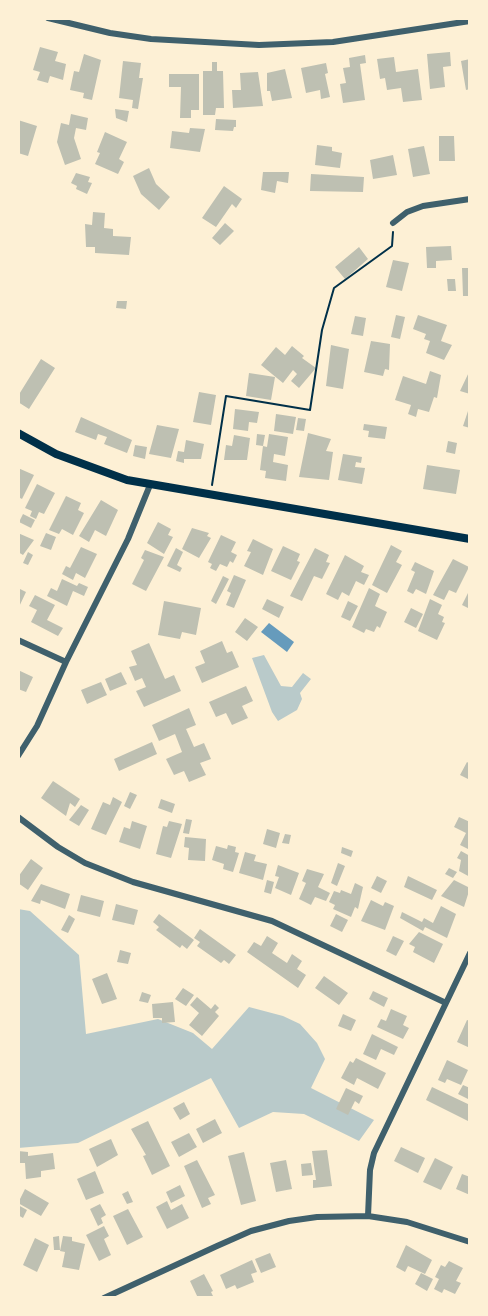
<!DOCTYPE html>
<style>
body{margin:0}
#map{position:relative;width:488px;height:1316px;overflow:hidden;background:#fdf0d5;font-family:Helvetica,sans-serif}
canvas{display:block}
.frame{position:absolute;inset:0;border:20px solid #fdf0d5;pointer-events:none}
</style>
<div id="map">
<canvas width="488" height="1316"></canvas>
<div class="frame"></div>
</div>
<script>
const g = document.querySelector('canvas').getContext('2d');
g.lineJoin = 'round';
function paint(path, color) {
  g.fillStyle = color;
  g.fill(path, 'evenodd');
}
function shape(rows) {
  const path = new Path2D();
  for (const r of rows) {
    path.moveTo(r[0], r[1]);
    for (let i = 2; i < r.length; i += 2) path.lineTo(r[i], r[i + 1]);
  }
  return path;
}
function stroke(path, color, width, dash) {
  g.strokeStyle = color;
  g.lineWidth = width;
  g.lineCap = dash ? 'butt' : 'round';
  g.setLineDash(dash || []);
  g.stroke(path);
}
const green = shape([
 [264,655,281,686,292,687,303,673,311,679,300,693,302,699,297,710,278,721,272,712,252,658],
 [18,909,30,911,79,955,86,1034,158,1019,193,1033,212,1049,249,1007,283,1016,300,1024,317,1043,325,1059,311,1088,374,1120,359,1141,304,1114,273,1112,239,1128,211,1078,78,1143,18,1148]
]);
const water = shape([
 [269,623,294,642,287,652,261,632]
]);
const building = shape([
 [40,47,58,52,55,61,66,64,63,80,50,76,48,83,37,80,40,72,33,70],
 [450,52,451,66,443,67,445,87,430,89,427,54],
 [84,54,101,60,92,100,83,98,84,93,70,90,74,71,79,72],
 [365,55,366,63,360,64,365,100,343,103,340,84,346,83,343,68,350,67,349,58],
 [394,57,396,72,418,69,422,100,403,102,401,88,387,90,385,78,380,79,377,59],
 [470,59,470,89,466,90,461,61],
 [123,61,141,63,139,78,143,78,138,109,132,108,133,100,119,98],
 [212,62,217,62,217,71,223,71,224,108,216,108,215,115,203,115,203,71,212,71],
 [326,63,328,73,325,74,330,97,321,99,320,90,306,93,301,68],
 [285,69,292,98,272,101,270,91,267,91,267,73],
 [258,72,263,106,233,108,232,90,241,90,240,73],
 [169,74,199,74,199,110,191,110,191,118,180,118,181,87,169,87],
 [115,109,129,111,127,122,116,118],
 [71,114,88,118,86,130,76,128,74,138,81,159,65,165,57,142,61,123,69,125],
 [216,119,236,120,236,127,234,127,233,131,215,130],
 [18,120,37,126,28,156,18,153],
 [190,128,205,129,200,152,170,148,172,131,189,133],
 [105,132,127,142,119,159,124,162,118,174,95,164,100,153,97,152],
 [439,136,454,136,455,161,439,161],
 [317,145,332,147,332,151,342,153,340,168,315,165],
 [424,146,430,174,413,177,408,149],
 [393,155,397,175,373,179,370,160],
 [149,168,156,184,170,197,159,210,141,194,133,176],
 [263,172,289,172,288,183,277,181,275,193,261,190],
 [76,173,90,177,88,182,92,183,87,194,76,189,77,186,71,183],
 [311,174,364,177,363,192,310,191],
 [224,186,242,199,236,208,232,204,216,227,202,218],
 [93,212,105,213,104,228,113,229,113,236,131,237,129,255,95,253,95,247,86,247,85,224,92,225],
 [225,223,234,231,220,245,212,238],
 [451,246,452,260,436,261,436,268,427,268,426,247],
 [359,247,368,259,345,279,335,267],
 [393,260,409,263,402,291,386,287],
 [462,268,470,268,470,296,463,296],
 [447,279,455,279,456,291,448,291],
 [117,301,127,301,126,309,116,308],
 [396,315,405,317,400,339,391,337],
 [418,315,447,325,441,341,452,345,444,360,426,353,430,341,424,339,426,334,413,329],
 [355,316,366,318,363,336,351,334],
 [371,341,390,344,389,370,385,369,383,376,364,372],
 [331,345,349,349,343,389,326,386],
 [292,346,304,356,302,358,316,368,299,388,291,381,297,374,293,370,283,383,261,365,276,347,285,355],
 [41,359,55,368,29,409,18,402,18,396],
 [470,370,470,394,460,391],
 [430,371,441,375,437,398,434,397,429,412,418,409,416,417,408,414,411,405,395,400,403,376,426,384],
 [249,373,275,377,271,400,246,396],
 [199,392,216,395,211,425,193,422],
 [470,405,470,428,463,426],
 [235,409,259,412,257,423,249,422,248,431,233,429],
 [276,414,296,417,293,434,274,431],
 [81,417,132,440,127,453,104,444,107,437,98,434,96,440,75,432],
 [298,418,306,419,304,431,296,430],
 [364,424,387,427,385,439,368,437,369,431,363,430],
 [157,425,179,429,171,458,149,454],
 [308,433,331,439,326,451,333,452,329,480,299,477],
 [257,434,265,435,263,446,256,445],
 [269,434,288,437,285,456,274,454,273,462,288,465,286,481,265,478,266,471,260,470,263,446,267,447],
 [234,435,250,438,247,460,224,460,226,445,232,446],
 [186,440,204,444,201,459,184,459,184,463,176,461,178,451,184,452],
 [448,441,457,443,455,454,446,452],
 [135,445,147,447,145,459,133,456],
 [343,454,362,457,361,463,356,462,355,467,365,468,362,484,338,480],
 [427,465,460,470,456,494,423,489],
 [18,468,34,475,22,499,18,497],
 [37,484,55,493,44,514,39,512,36,519,30,516,32,511,25,508],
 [66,496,81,503,78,510,84,513,73,535,62,529,59,534,49,530],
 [101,500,118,510,106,536,95,530,89,542,79,536],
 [23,514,35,520,31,528,19,522],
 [158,522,171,529,168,535,173,537,164,554,147,543],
 [192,528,209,533,207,536,211,538,199,558,182,549],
 [18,533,34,540,23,555,18,552],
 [46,533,56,537,51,550,40,546],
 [221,535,236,542,231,552,237,555,233,563,230,561,227,567,220,564,216,571,210,568,212,564,208,562],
 [253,539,273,549,263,575,244,566,251,552,247,551],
 [391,545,402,551,396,562,402,565,387,593,372,585],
 [283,546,300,554,297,561,300,562,291,580,271,571],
 [81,547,97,554,85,578,76,573,73,580,62,574,66,566,70,568],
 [176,548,183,552,177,565,182,568,180,572,167,566],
 [315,548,329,555,326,562,330,563,322,579,314,576,302,601,290,596],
 [145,550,164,557,146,591,132,584,144,560,141,558],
 [28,552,33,555,28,565,23,563],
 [345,555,364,566,361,572,369,575,364,585,356,581,349,596,342,592,338,600,326,594],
 [453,559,469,567,456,593,449,590,444,600,433,595],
 [415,562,434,571,426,594,416,589,413,594,407,591,415,572,411,570],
 [234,575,246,580,234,608,226,605,231,593,227,591],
 [223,576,229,579,216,604,211,601],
 [62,579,77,586,79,583,88,587,84,596,73,591,67,606,47,596,51,588,57,591],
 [18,588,26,592,18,609],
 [369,588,380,594,375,606,387,612,380,628,377,626,374,632,366,629,364,633,352,627],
 [470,589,470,609,462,605],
 [35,595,55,605,47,620,63,628,58,636,31,622,37,610,29,606],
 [267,599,284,607,279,618,262,609],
 [430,599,442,605,438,614,444,617,442,622,445,623,437,640,418,631],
 [164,601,201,608,196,635,182,632,180,639,158,635],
 [348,601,358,606,350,621,341,617],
 [411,608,423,614,416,628,404,622],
 [245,618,258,627,247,641,235,632],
 [222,641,227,653,232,651,239,667,202,683,195,667,205,663,200,651],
 [149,643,165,679,174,675,181,691,144,707,136,691,146,687,142,678,135,681,129,667,137,665,131,651],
 [18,670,33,677,26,692,18,689],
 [121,672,127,684,110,691,105,679],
 [101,682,107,695,87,704,81,690],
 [246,686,253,701,242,706,248,718,232,725,226,713,216,717,209,702],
 [189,708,196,725,186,729,194,747,204,743,211,759,200,763,206,775,189,782,184,771,174,775,166,759,182,752,175,734,159,741,152,725],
 [152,742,157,754,119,771,114,759],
 [467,762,470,764,470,780,460,775],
 [53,781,80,799,75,807,70,803,66,816,41,798],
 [130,792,137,795,130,809,124,806],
 [113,797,122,802,106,835,91,829,103,802,110,805],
 [161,799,175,804,172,813,158,808],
 [81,805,89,810,79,826,69,820],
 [459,817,470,822,470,850,460,845,466,833,454,827],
 [186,819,192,820,189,834,183,833],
 [132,821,147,826,140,849,119,842,124,827,130,829],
 [169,821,182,824,171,858,156,854,163,826,167,827],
 [267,829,280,833,276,848,263,844],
 [285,834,291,835,289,844,282,843],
 [185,837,206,839,205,861,188,860,189,848,184,847],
 [228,845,236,847,235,852,239,853,233,872,223,869,224,864,212,860,216,846,227,849],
 [342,847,353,851,351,857,341,853],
 [461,851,470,856,470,877,459,871,461,860,457,858],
 [245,852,256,855,254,861,267,864,263,880,239,873],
 [31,859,43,868,28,890,18,883,18,877],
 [338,863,345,866,337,886,331,883],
 [278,865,299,873,291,895,275,888,279,877,275,876],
 [449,868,457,872,453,878,445,874],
 [307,869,324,874,318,887,330,893,326,901,315,897,311,905,299,899,306,883,302,881],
 [377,876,387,881,381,893,371,888],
 [408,876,437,890,432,900,404,887],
 [267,880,274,882,271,894,264,892],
 [454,880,470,888,464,907,441,896],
 [355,883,363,887,358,909,355,907,351,917,333,909,335,905,329,902,334,891,340,893,341,890,351,894],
 [41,884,70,894,65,909,41,900,40,904,31,901],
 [81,895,104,901,100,917,77,911],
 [371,900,383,906,385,902,394,906,385,930,361,921],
 [116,904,138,910,134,925,112,920],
 [441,906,456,914,447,938,425,927,423,931,400,918,402,912,422,922,424,918,433,923],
 [159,914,194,940,187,949,182,945,180,948,156,930,159,927,153,922],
 [336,914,348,920,342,932,330,926],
 [69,915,75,919,68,933,61,930],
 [200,929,236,955,229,964,224,960,221,963,197,946,200,942,194,938],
 [419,932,443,944,434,963,413,952,415,947,409,944],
 [267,936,278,943,272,953,287,963,292,954,302,961,297,969,306,975,298,988,247,952,254,942,261,946],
 [393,936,404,941,396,956,386,951],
 [120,950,131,953,128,964,117,962],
 [107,973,117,999,102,1004,92,979],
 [324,976,348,993,339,1005,315,988],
 [183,988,194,995,186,1006,175,999],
 [373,991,388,998,384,1007,369,999],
 [142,992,151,995,148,1003,139,1001],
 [197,997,211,1009,215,1004,219,1008,215,1012,219,1016,202,1036,189,1025,199,1013,190,1005],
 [173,1002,175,1022,162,1023,162,1018,153,1018,152,1004],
 [391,1009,407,1016,403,1025,409,1028,403,1039,377,1027,381,1019,386,1021],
 [343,1014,356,1020,351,1031,338,1026],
 [467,1020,470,1021,470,1048,457,1042],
 [372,1034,398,1047,394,1055,381,1049,376,1060,363,1054],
 [356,1058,386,1073,378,1089,357,1078,354,1085,341,1078,350,1061,353,1063],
 [447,1060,468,1070,461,1085,447,1079,445,1083,438,1080],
 [463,1085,470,1088,470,1100,458,1094],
 [432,1087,470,1105,468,1121,426,1100],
 [346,1088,363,1096,359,1104,355,1101,348,1115,336,1109],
 [184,1102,190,1114,180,1120,173,1108],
 [215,1119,222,1133,203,1143,196,1129],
 [148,1121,170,1166,152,1175,143,1156,146,1155,131,1129],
 [189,1133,197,1147,179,1157,171,1142],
 [111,1139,118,1155,97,1167,89,1149],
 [401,1147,425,1158,418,1173,394,1161],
 [327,1150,332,1186,313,1188,313,1180,316,1180,312,1151],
 [18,1151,28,1152,28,1156,53,1153,55,1169,41,1171,41,1177,26,1179,25,1163,18,1163],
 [244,1152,256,1201,241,1205,228,1156],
 [435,1158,453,1167,441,1190,423,1182],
 [197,1160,215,1195,208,1198,211,1204,202,1208,184,1166],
 [286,1160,292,1189,276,1192,270,1163],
 [311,1163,313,1175,302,1176,301,1164],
 [95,1171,104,1193,86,1200,77,1179],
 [462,1174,470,1177,470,1195,456,1189],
 [180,1185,185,1196,171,1203,166,1192],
 [25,1189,49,1203,41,1216,18,1203],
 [128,1191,133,1202,127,1204,122,1194],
 [167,1201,171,1210,182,1204,189,1218,167,1229,156,1207],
 [100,1204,106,1215,101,1218,103,1223,98,1226,90,1209],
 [18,1205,27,1210,23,1218,18,1215],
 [128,1209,143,1237,127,1245,113,1216],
 [104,1226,109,1236,104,1239,111,1255,99,1261,86,1235],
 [59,1236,60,1250,54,1250,53,1237],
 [63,1236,72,1237,72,1241,85,1244,79,1270,62,1267,65,1252,60,1251],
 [35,1238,49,1245,37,1272,23,1265],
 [406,1245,432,1260,425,1274,408,1266,405,1272,396,1267],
 [270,1253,276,1267,261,1273,255,1259],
 [252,1260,257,1272,251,1274,254,1282,237,1289,235,1285,226,1289,220,1275],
 [449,1261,463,1268,456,1281,461,1283,455,1294,444,1289,442,1293,434,1289,439,1279,435,1277,441,1265,445,1267],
 [421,1273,433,1279,427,1291,415,1284],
 [204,1274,213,1291,211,1292,214,1298,198,1298,190,1281]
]);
const path = shape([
 [212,485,226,396,310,410,322,330,334,288,392,246,393,232]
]);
const minor = shape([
 [48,18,110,33,151,39,259,45,333,42,470,21],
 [393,223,407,212,423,206,470,199],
 [18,640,66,662],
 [18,756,37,726,66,662,128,539,150,485],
 [18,817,58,847,85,863,133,882,272,921,446,1003],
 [368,1216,370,1170,374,1153,470,953],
 [104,1298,217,1246,251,1231,289,1221,317,1217,368,1216,407,1222,470,1242]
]);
const secondary = shape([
 [18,433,56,454,127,480,470,539]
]);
paint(green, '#b9caca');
paint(water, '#669bbc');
paint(building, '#bec0b2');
stroke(path, '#003049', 2);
stroke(minor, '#3f606c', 6);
stroke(secondary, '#003049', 8);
</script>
